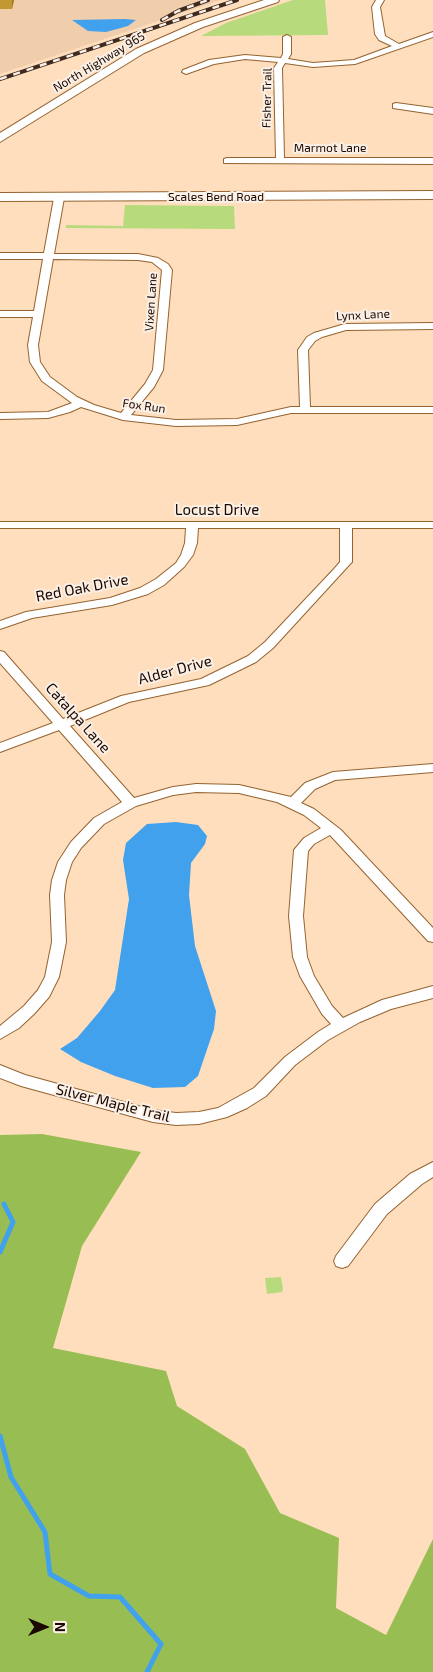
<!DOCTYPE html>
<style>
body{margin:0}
#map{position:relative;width:433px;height:1672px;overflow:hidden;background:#ffdebe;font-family:"Exo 2",sans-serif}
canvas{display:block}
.north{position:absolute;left:20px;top:1602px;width:50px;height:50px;-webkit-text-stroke:4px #fbf0e5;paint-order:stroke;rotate:90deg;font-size:14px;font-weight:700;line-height:20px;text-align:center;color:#190700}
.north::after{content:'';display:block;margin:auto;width:18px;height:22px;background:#190700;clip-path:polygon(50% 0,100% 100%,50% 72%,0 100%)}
</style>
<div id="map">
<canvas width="433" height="1672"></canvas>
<div class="north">N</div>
</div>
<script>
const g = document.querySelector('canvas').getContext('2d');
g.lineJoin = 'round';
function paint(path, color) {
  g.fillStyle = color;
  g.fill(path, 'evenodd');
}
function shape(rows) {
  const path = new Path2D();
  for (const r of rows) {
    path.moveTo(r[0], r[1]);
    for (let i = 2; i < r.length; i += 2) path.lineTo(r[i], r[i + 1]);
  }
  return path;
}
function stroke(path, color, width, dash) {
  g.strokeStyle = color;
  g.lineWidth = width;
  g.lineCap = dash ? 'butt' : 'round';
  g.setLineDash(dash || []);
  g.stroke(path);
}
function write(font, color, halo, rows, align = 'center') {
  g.font = font + ' "Exo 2",sans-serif';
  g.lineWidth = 4;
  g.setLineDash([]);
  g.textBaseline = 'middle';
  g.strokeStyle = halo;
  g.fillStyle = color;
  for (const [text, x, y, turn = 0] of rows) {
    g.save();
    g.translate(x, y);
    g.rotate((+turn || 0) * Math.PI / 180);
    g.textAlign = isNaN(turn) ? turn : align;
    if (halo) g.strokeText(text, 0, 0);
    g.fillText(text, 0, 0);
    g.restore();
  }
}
const built = shape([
 [0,0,221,0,0,74]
]);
const green = shape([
 [293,0,325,0,328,35,201,36,226,23],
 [125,205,234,206,235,229,66,228,66,225,123,226],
 [281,1277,283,1289,282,1292,267,1294,265,1278]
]);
const forest = shape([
 [42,1134,141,1152,82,1246,53,1348,166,1371,177,1406,245,1449,280,1513,339,1538,336,1608,386,1635,433,1539,433,1672,0,1672,0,1135]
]);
const water = shape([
 [125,19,136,20,128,26,106,32,88,31,72,20],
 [176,822,198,825,207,836,205,844,191,863,189,895,195,946,216,1011,214,1029,198,1076,185,1087,153,1088,115,1076,81,1062,60,1049,77,1038,100,1011,115,990,129,899,123,860,126,843,147,824]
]);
const stream = shape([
 [0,1252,13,1222,4,1204],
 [0,1436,11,1477,45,1532,50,1574,89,1596,120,1597,161,1644,147,1672]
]);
const street = shape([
 [376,0,384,0,380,7,385,36,399,44,433,32,433,37,355,64,313,67,285,63,282,68,284,158,433,158,433,164,224,163,224,159,227,158,276,158,274,68,278,62,245,59,214,64,186,74,182,72,183,70,209,60,245,55,281,58,283,54,283,37,287,35,291,37,291,54,288,59,313,63,354,60,392,46,379,40,375,34,372,7,376,0],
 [396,103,433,108,433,114,393,108,393,104,396,103],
 [59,195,64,198,54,254,138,254,158,258,168,264,172,270,163,370,154,387,131,415,176,420,237,419,291,407,300,407,298,350,307,337,314,333,345,324,433,323,433,329,346,330,322,337,315,341,308,350,310,407,433,407,433,413,291,413,237,425,176,426,123,420,81,407,70,412,48,418,0,419,0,413,48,412,72,403,42,381,30,362,28,345,33,317,0,317,0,311,34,311,43,259,0,259,0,253,44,253,54,198,59,195],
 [53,259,138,260,152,262,162,270,153,370,145,384,121,413,94,405,77,397,50,377,40,362,38,345,53,259],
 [0,522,433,522,433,528,352,528,352,562,350,564,273,648,256,662,209,685,129,702,70,726,134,798,173,787,196,784,239,785,291,797,305,783,333,772,433,764,433,772,335,780,315,789,301,803,314,809,341,830,433,928,433,942,428,941,330,835,314,844,308,851,303,916,307,957,314,976,332,1006,343,1018,382,1000,433,986,433,998,391,1009,360,1022,328,1040,295,1065,266,1096,247,1108,227,1117,199,1124,176,1125,153,1122,21,1086,0,1078,0,1065,25,1075,153,1110,176,1113,199,1112,218,1108,254,1088,285,1057,318,1032,331,1024,322,1014,300,976,293,957,289,916,294,850,304,838,321,828,304,815,277,802,239,793,196,792,173,795,136,806,104,824,81,848,72,862,66,880,64,895,66,942,59,977,49,997,34,1014,19,1028,0,1039,0,1026,24,1006,38,990,45,977,52,942,50,895,52,880,58,862,71,842,94,818,122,802,59,730,0,752,0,743,53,723,0,663,0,651,4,652,63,719,121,696,201,679,248,656,265,642,334,569,340,562,340,528,198,528,197,543,193,555,184,567,164,585,148,594,112,605,32,618,0,629,0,621,26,612,110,598,140,588,156,579,176,563,181,555,185,543,186,528,0,528,0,522],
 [433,1162,433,1177,422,1184,387,1214,348,1266,342,1268,336,1266,334,1261,336,1256,375,1204,410,1174,433,1162]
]);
const secondary = shape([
 [264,0,279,0,278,2,203,27,144,53,0,142,0,133,136,49,195,23,264,0],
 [433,191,433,199,0,201,0,193,433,191]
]);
const rail = shape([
 [162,20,178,11,208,0],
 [0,79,237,0]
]);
const wall = shape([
 [0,0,14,0,12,9,0,9]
]);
const shadedWall = shape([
 [12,0,14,0,12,9]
]);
const farStreetnames = [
 ["North Highway 965",99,62,-31],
 ["Fisher Trail",267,98,-89],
 ["Marmot Lane",330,148],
 ["Scales Bend Road",216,197],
 ["Vixen Lane",151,302,-86],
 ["Lynx Lane",363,315,-3],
 ["Fox Run",144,406,8]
];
const streetNames = [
 ["Locust Drive",217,510],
 ["Red Oak Drive",82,588,-11],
 ["Alder Drive",175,670,-15],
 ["Catalpa Lane",78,718,48],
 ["Silver Maple Trail",113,1103,14]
];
paint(built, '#f0cdab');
paint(green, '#b7db7c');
paint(forest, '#98bd52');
paint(water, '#42a1ec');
stroke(stream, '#42a1ec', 5);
stroke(street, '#94632f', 2);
stroke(secondary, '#94632f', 2);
paint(street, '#fff');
paint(secondary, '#fff');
stroke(rail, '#3f2a1f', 4);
stroke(rail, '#fbf0e5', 2.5, [7]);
paint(wall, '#c29832');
paint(shadedWall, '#9e7c29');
write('12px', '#190700', '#fbf0e5', farStreetnames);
write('15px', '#190700', '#fbf0e5', streetNames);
</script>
